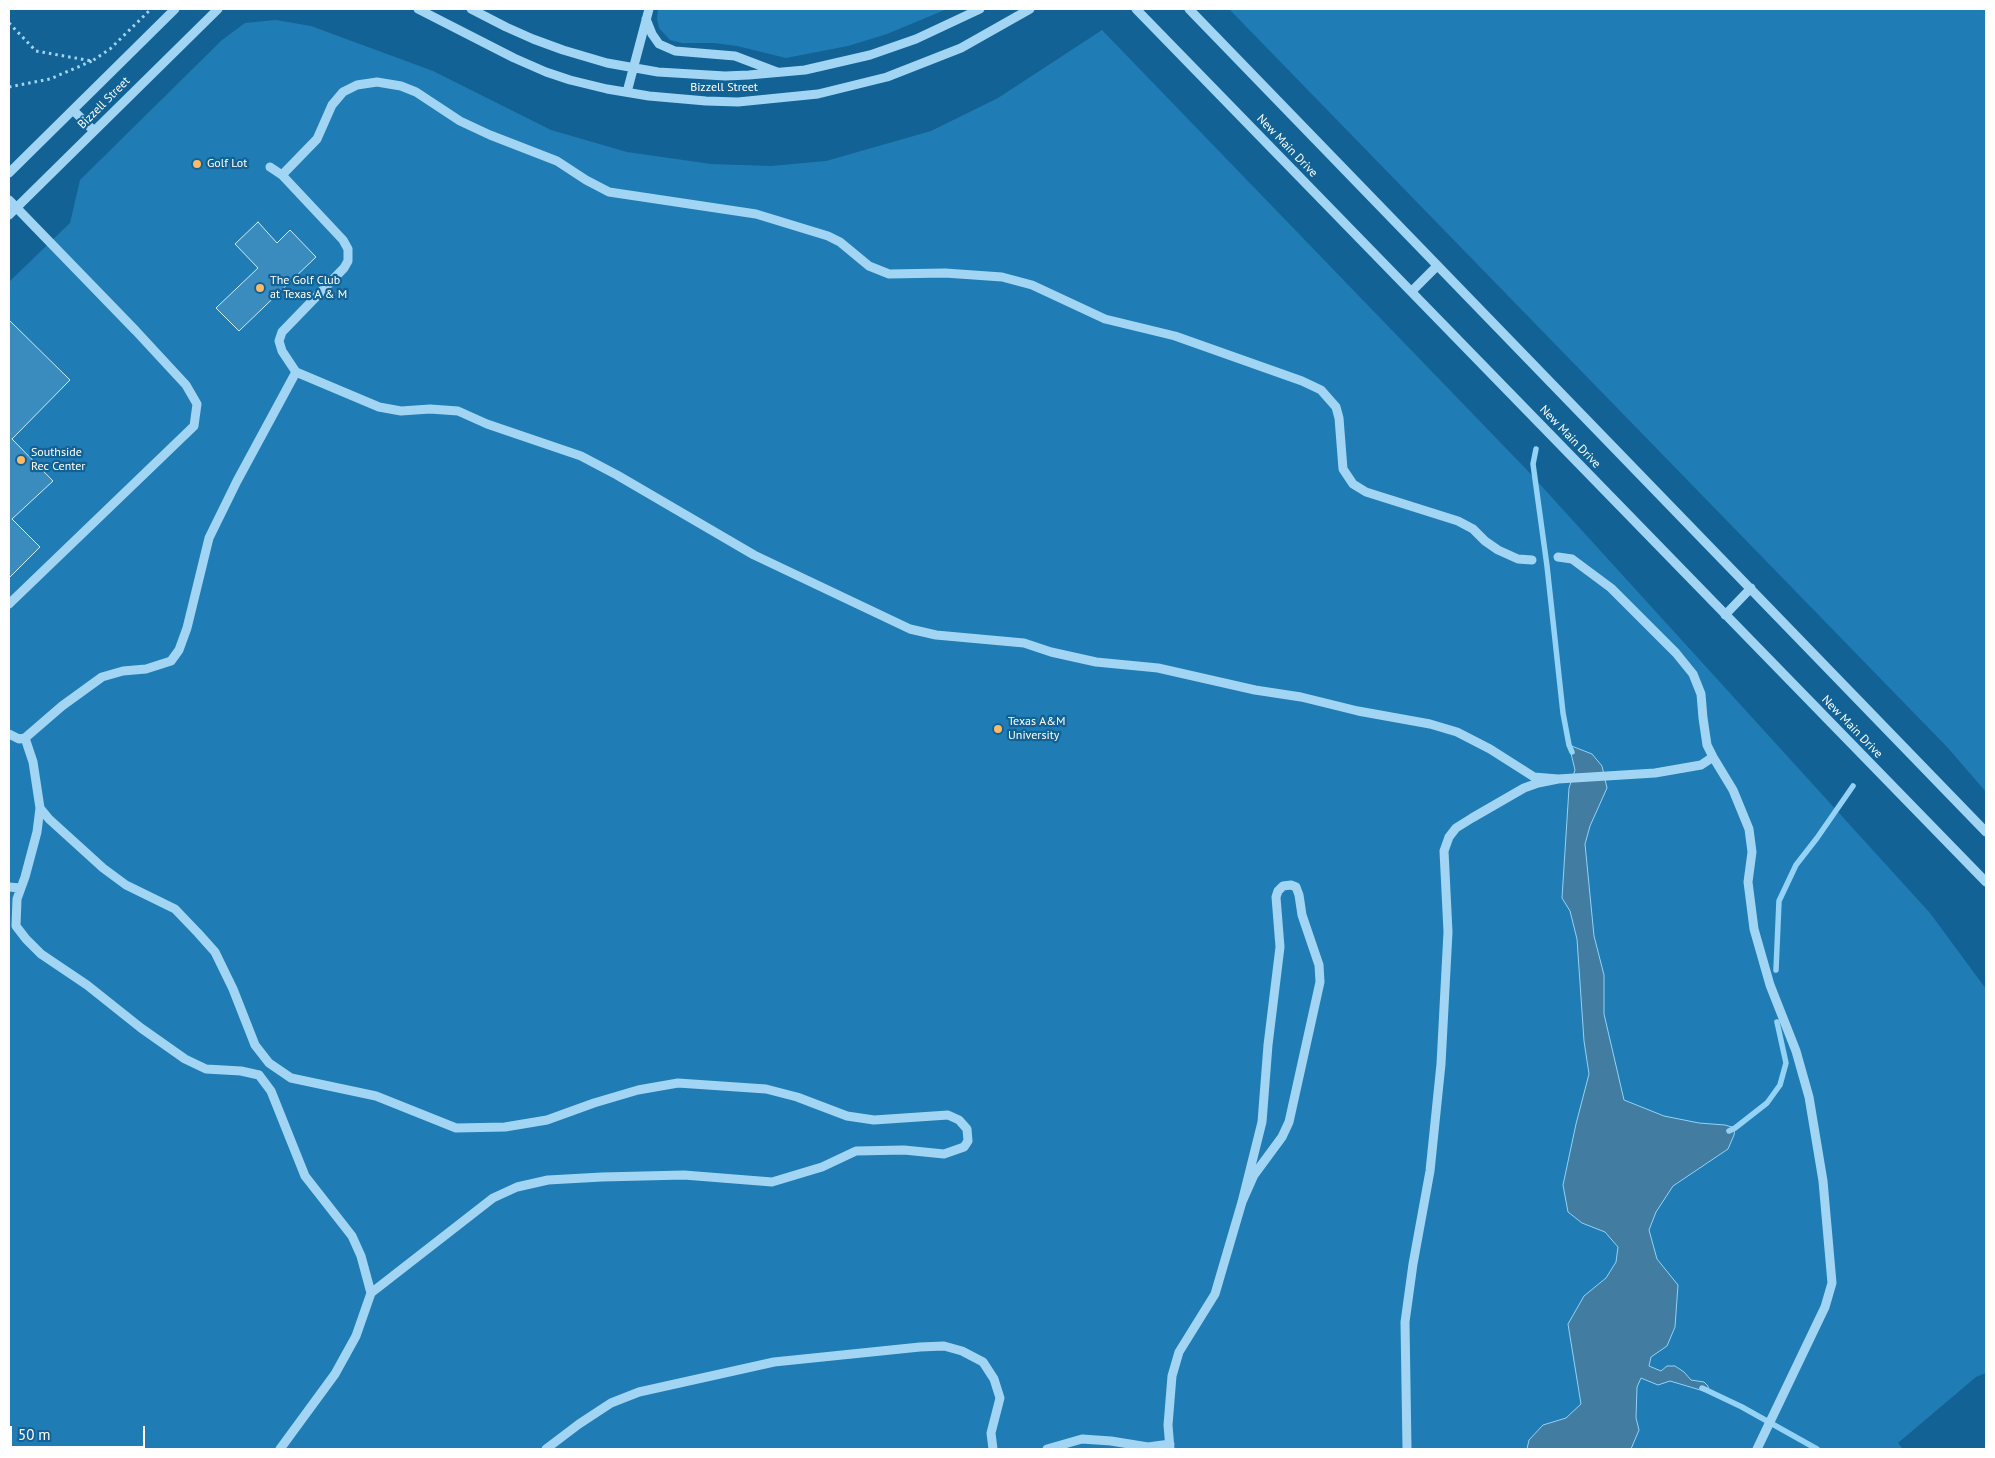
<!DOCTYPE html>
<style>
body{margin:0}
#map{position:relative;width:1995px;height:1458px;overflow:hidden;background:#126296;font-family:"PT Sans",sans-serif}
canvas{display:block}
.frame{position:absolute;inset:0;border:10px solid #fff;pointer-events:none}
.scale{position:absolute;left:10px;top:1426px;width:135px;height:22px;box-sizing:border-box;border:2px solid #fff;border-top:0;padding-left:6px;font-size:15px;line-height:18px;white-space:nowrap;color:#fff;-webkit-text-stroke:4px #126296;paint-order:stroke}
</style>
<div id="map">
<canvas width="1995" height="1458"></canvas>
<div class="frame"></div>
<div class="scale">50 m</div>
</div>
<script>
const g = document.querySelector('canvas').getContext('2d');
g.lineJoin = 'round';
function paint(path, color) {
  g.fillStyle = color;
  g.fill(path, 'evenodd');
}
function shape(rows) {
  const path = new Path2D();
  for (const r of rows) {
    path.moveTo(r[0], r[1]);
    for (let i = 2; i < r.length; i += 2) path.lineTo(r[i], r[i + 1]);
  }
  return path;
}
function stroke(path, color, width, dash) {
  g.strokeStyle = color;
  g.lineWidth = width;
  g.lineCap = dash ? 'butt' : 'round';
  g.setLineDash(dash || []);
  g.stroke(path);
}
function write(font, color, halo, rows, align = 'center') {
  g.font = font + ' "PT Sans",sans-serif';
  g.lineWidth = 4.5;
  g.setLineDash([]);
  g.textBaseline = 'middle';
  g.strokeStyle = halo;
  g.fillStyle = color;
  for (const [text, x, y, turn = 0] of rows) {
    g.save();
    g.translate(x, y);
    g.rotate((+turn || 0) * Math.PI / 180);
    g.textAlign = isNaN(turn) ? turn : align;
    if (halo) g.strokeText(text, 0, 0);
    g.fillText(text, 0, 0);
    g.restore();
  }
}
const green = shape([
 [658,9,947,9,887,34,848,46,786,58,737,46,714,43,682,43,670,40,659,28,657,19],
 [1229,9,1986,9,1986,792,1948,748],
 [276,20,311,26,433,71,551,130,627,152,711,164,771,166,826,161,931,131,998,98,1102,30,1526,469,1930,913,1986,989,1986,1373,1976,1377,1898,1443,1903,1449,9,1449,9,282,70,223,80,180,222,40,245,23]
]);
const water = shape([
 [1569,745,1592,754,1602,766,1607,788,1590,826,1585,844,1594,936,1604,975,1604,1014,1624,1100,1664,1116,1699,1123,1725,1125,1735,1128,1734,1135,1728,1149,1673,1186,1656,1212,1649,1230,1657,1259,1678,1285,1675,1327,1667,1346,1651,1357,1649,1366,1661,1371,1667,1366,1675,1366,1684,1372,1691,1380,1704,1382,1708,1386,1709,1391,1707,1392,1670,1381,1658,1385,1641,1378,1637,1387,1636,1418,1639,1430,1631,1449,1527,1449,1529,1440,1543,1425,1566,1418,1581,1404,1568,1324,1584,1296,1606,1278,1616,1262,1618,1247,1605,1232,1582,1223,1568,1212,1563,1185,1576,1124,1589,1074,1584,1041,1577,939,1570,911,1562,898,1569,788,1575,770,1569,745]
]);
const stream = shape([
 [1536,449,1533,464,1547,566,1563,713,1569,745,1572,752],
 [1776,970,1779,901,1796,865,1817,838,1853,786],
 [1729,1131,1735,1128,1767,1103,1780,1085,1786,1063,1777,1022],
 [1702,1388,1742,1407,1817,1449]
]);
const building = shape([
 [258,222,277,243,290,230,316,257,239,331,216,308,258,268,235,244,258,222],
 [9,320,70,380,12,439,53,481,12,519,40,547,9,578,9,320]
]);
const path = shape([
 [9,23,36,51,92,61,110,49,151,9],
 [9,87,50,79,92,61]
]);
const minor = shape([
 [418,9,514,58,546,72,570,80,607,89,649,96,706,101,738,102,818,94,887,77,961,48,1030,9],
 [471,9,506,27,533,39,563,50,607,63,658,72,725,76,749,75,805,70,870,55,916,39,980,9],
 [1136,9,1986,882],
 [1189,9,1986,832],
 [646,19,652,34,659,44,675,51,735,56,777,72],
 [627,92,649,9],
 [73,110,94,131],
 [270,167,282,175],
 [9,173,175,9],
 [9,200,136,331,186,385,197,404,194,426,9,604],
 [9,215,218,9],
 [1412,291,1437,266],
 [296,372,379,407,401,411,430,409,458,411,487,424,581,456,617,475,754,555,910,629,936,635,1024,643,1051,652,1096,662,1158,668,1255,690,1301,697,1358,711,1430,724,1457,732,1490,749,1534,777,1558,779],
 [1558,557,1572,559,1611,588,1676,653,1693,674,1701,694,1703,718,1707,745,1713,757,1733,790,1749,829,1752,852,1748,882,1754,929,1770,985,1796,1051,1809,1097,1823,1181,1832,1283,1825,1307,1757,1449],
 [1725,615,1751,588],
 [9,734,19,739,25,738,62,706,102,677,123,671,146,669,171,661,179,650,187,628,209,538,237,481,296,372,282,351,279,341,282,332,344,268,348,261,348,249,343,240,282,175,317,139,332,105,343,92,357,85,377,82,401,86,416,92,460,121,490,135,557,161,586,180,609,192,756,214,828,236,840,242,869,266,889,274,945,273,1002,277,1032,285,1105,319,1175,336,1302,381,1321,390,1336,407,1339,418,1343,469,1353,484,1366,492,1458,521,1473,529,1485,541,1498,550,1518,559,1532,560],
 [25,738,33,762,40,808,49,819,103,868,126,885,175,909,198,933,215,952,233,989,255,1045,269,1063,291,1078,376,1096,456,1128,505,1127,547,1120,594,1103,638,1090,678,1083,766,1089,797,1097,847,1116,874,1120,948,1115,959,1120,967,1129,968,1141,964,1147,944,1154,904,1150,856,1151,822,1167,772,1182,684,1175,602,1177,548,1180,517,1187,493,1198,371,1293,356,1336,335,1374,280,1449],
 [40,808,37,832,25,877,17,899,16,926,26,939,41,954,87,985,141,1028,185,1059,206,1069,241,1071,259,1075,271,1091,305,1176,352,1236,361,1256,371,1293],
 [9,887,21,888],
 [546,1449,579,1424,611,1403,639,1392,774,1362,920,1347,944,1346,962,1351,983,1362,994,1379,1000,1398,991,1433,993,1449],
 [1047,1449,1082,1439,1111,1441,1148,1447,1170,1444],
 [1170,1449,1168,1425,1172,1376,1179,1352,1215,1294,1242,1202,1262,1122,1268,1045,1280,947,1276,897,1278,891,1283,886,1291,885,1296,887,1299,895,1302,915,1319,965,1320,982,1289,1122,1282,1137,1254,1175,1242,1202],
 [1407,1449,1405,1322,1413,1264,1430,1171,1441,1064,1448,932,1444,851,1449,837,1456,828,1472,818,1524,788,1538,783,1558,779,1655,773,1701,765,1713,757]
]);
const markers = [
 [197,164,5,"#ffb864"],
 [260,288,5,"#ffb864"],
 [21,460,5,"#ffb864"],
 [998,729,5,"#ffb864"]
];
const streetNames = [
 ["Bizzell Street",724,88],
 ["Bizzell Street",104,103,-45],
 ["New Main Drive",1287,146,46],
 ["New Main Drive",1570,437,46],
 ["New Main Drive",1852,727,46]
];
const poiNames = [
 ["Golf Lot",207,164],
 ["The Golf Club",270,281],
 ["at Texas A & M",270,295],
 ["Southside",31,453],
 ["Rec Center",31,467],
 ["Texas A&M",1008,722],
 ["University",1008,736]
];
paint(green, '#207cb4');
paint(water, '#427ca0');
stroke(water, '#94d2f6', 1);
stroke(stream, '#94d2f6', 5.5);
paint(building, '#3a8cbf');
stroke(building, '#caeafd', 1);
stroke(path, '#a2d5f3', 3, [2.5, 4]);
stroke(minor, '#a2d5f3', 9);
for (const [x, y, r, color] of markers) {
  const dot = new Path2D();
  dot.arc(x, y, r, 0, 2 * Math.PI);
  g.fillStyle = color;
  g.fill(dot);
  stroke(dot, '#126296', 2);
}
write('12px', '#fff', '#126296', streetNames);
write('12px', '#fff', '#126296', poiNames, 'left');
</script>
